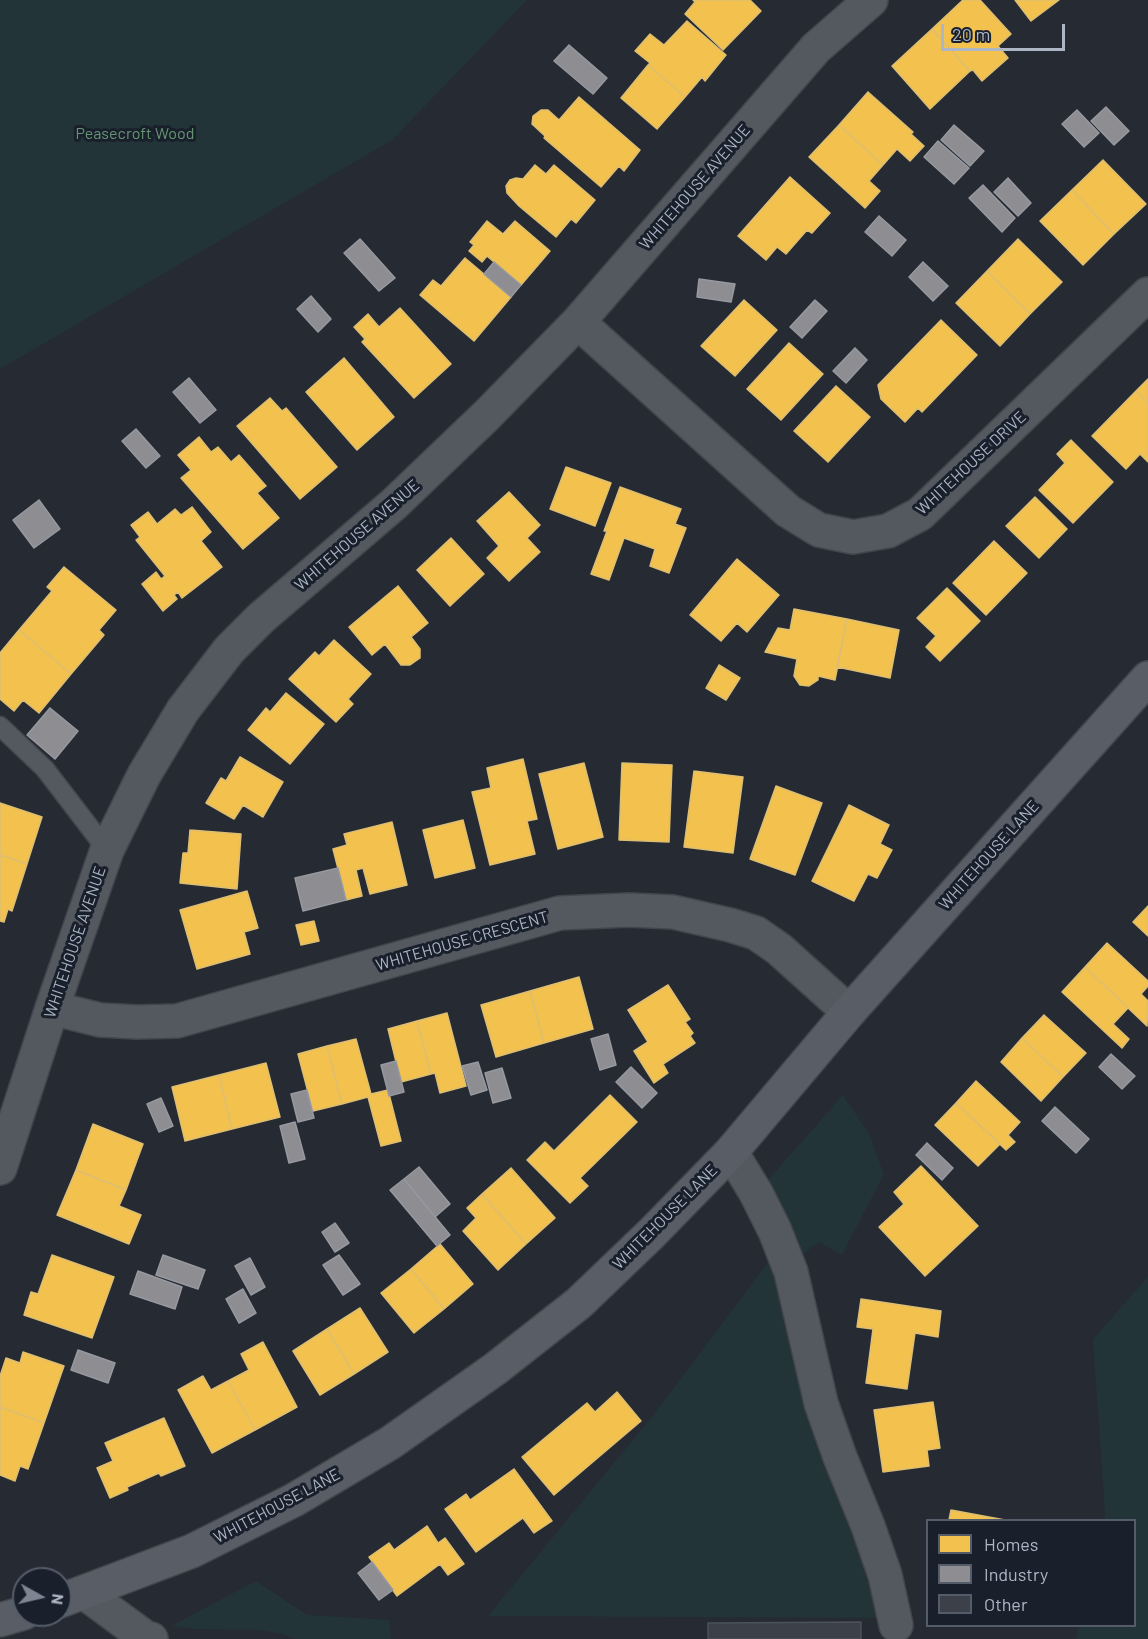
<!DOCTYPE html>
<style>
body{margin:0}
#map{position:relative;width:1148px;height:1639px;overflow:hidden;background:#262a32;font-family:Barlow,sans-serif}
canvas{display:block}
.legend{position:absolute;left:926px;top:1519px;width:210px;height:108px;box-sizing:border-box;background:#19202c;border:2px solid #545c69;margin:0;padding:8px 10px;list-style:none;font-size:18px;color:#adb6c5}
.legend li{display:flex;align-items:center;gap:12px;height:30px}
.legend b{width:30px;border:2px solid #545c69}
.north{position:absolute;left:12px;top:1567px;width:60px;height:60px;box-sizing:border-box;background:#19202c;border:2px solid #545c69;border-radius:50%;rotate:98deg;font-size:16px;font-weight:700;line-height:24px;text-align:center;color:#adb6c5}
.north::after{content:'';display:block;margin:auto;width:21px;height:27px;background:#7e8592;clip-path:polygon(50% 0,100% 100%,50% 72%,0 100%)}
.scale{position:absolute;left:941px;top:24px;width:124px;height:27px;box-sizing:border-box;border:3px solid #adb6c5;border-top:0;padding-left:8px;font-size:18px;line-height:21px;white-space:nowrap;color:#adb6c5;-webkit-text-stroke:4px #19202c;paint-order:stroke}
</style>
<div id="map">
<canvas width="1148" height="1639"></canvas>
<ul class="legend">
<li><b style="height:16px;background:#f2c14e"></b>Homes</li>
<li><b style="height:16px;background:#8d8d92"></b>Industry</li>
<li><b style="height:16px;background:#3c4149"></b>Other</li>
</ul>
<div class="north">N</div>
<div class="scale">20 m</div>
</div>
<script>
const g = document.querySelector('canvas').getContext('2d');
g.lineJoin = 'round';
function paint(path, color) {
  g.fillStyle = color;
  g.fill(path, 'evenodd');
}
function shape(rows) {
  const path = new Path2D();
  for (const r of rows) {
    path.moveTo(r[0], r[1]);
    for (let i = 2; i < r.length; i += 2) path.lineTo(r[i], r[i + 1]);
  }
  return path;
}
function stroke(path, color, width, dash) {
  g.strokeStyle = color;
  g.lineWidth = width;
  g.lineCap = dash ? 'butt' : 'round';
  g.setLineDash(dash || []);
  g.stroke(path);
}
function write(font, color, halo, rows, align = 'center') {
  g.font = font + ' Barlow,sans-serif';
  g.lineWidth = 6;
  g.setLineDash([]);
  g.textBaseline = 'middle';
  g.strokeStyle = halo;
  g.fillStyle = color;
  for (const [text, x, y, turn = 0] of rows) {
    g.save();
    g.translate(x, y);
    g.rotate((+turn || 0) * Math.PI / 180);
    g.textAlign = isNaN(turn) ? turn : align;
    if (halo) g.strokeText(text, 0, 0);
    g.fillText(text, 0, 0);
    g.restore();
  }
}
const green = shape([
 [0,0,527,0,392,140,0,369],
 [843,1095,868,1132,884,1174,842,1255,819,1242,803,1254,768,1180],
 [773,1256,880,1618,488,1616,655,1413],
 [1148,1277,1148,1639,1076,1639,1079,1626,1134,1626,1134,1520,1104,1520,1105,1513,1093,1339],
 [256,1581,307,1615,389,1620,391,1639,294,1639,283,1634,262,1630,196,1629,171,1626]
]);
const homes = shape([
 [693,0,750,0,761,11,723,50,685,14,695,2,693,0],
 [963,0,980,0,1011,34,998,46,1008,58,982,81,973,70,970,71,932,29,963,0],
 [1015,0,1059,0,1031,21,1015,0],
 [687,21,726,55,705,81,702,77,685,97,648,65,650,63,635,51,650,34,664,45,687,21],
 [932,29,970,71,930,109,892,66,932,29],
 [648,65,685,97,657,129,621,98,648,65],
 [868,92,913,132,911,134,924,146,910,161,897,149,883,165,839,125,868,92],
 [579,97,640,150,624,171,619,166,601,187,544,138,545,136,532,124,533,116,541,110,548,110,559,120,579,97],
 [839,125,883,165,869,181,880,191,865,208,809,157,839,125],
 [1103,160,1146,204,1114,234,1072,190,1103,160],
 [535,165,546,174,554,165,595,200,576,223,571,219,556,237,519,206,507,193,506,186,510,180,516,178,523,179,535,165],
 [790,177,830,213,812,233,807,230,786,254,777,247,766,260,738,236,790,177],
 [1072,190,1114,234,1083,265,1040,221,1072,190],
 [487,221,503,234,515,221,550,251,521,285,487,256,482,262,469,251,474,245,470,242,487,221],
 [1018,239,1062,282,1030,314,987,271,1018,239],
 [465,258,511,297,474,341,420,295,433,280,441,286,465,258],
 [987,271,1030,314,1000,346,956,303,987,271],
 [744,300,777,330,735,376,701,346,744,300],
 [400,308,451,364,414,398,362,342,365,339,354,327,368,314,379,327,400,308],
 [941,320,977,355,922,412,918,408,905,422,881,399,878,385,941,320],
 [789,343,823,374,781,420,747,389,789,343],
 [344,358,394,417,357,450,306,392,344,358],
 [1148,379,1148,403,1136,391,1148,379],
 [836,386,870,417,828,462,794,431,836,386],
 [1136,391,1148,403,1148,462,1140,454,1126,469,1092,436,1136,391],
 [270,398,282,411,286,408,337,467,300,499,237,426,270,398],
 [199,437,211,452,218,447,231,462,239,455,266,486,257,493,279,518,243,549,181,478,191,470,178,455,199,437],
 [1071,440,1113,482,1073,523,1039,490,1065,463,1057,454,1071,440],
 [566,467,611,483,595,526,550,509,566,467],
 [620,487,681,509,675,524,686,528,669,573,650,566,655,549,624,538,609,580,591,574,607,531,604,531,620,487],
 [509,492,540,525,527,538,540,552,509,581,487,558,499,546,477,521,509,492],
 [1035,497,1067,529,1039,558,1006,526,1035,497],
 [192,507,211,532,201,541,222,567,182,598,178,592,174,595,177,599,163,611,142,584,156,572,161,579,165,576,136,540,140,537,131,525,148,512,157,524,175,509,181,515,192,507],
 [451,538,484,574,450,606,417,570,451,538],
 [994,541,1027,573,986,615,953,583,994,541],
 [737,559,779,595,747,632,737,623,721,641,690,615,737,559],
 [64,567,116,610,99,630,104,635,71,674,19,630,52,591,47,587,64,567],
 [398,586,428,623,411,637,420,649,420,658,410,665,401,665,385,644,372,655,349,627,398,586],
 [947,588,980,621,940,661,926,647,936,636,917,618,947,588],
 [794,609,847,619,835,680,818,676,818,680,809,686,800,685,794,676,797,659,765,652,778,628,790,630,794,609],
 [847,619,899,630,890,678,837,667,847,619],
 [19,630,71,674,39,713,23,700,14,711,0,699,0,653,19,630],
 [334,640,371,674,348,699,353,704,336,722,289,679,315,652,319,656,334,640],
 [719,665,740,678,726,700,706,688,719,665],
 [286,693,324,724,290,764,248,730,266,708,270,712,286,693],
 [240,757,283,782,263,817,243,805,234,819,206,803,221,778,226,781,240,757],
 [523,759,537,819,527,821,535,854,490,865,472,792,491,788,487,768,523,759],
 [584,763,603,837,558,849,539,774,584,763],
 [622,763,672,765,669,842,619,840,622,763],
 [694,771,743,777,733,853,684,847,694,771],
 [776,786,822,803,795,875,750,859,776,786],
 [0,803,42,817,27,864,0,855,0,803],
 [849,805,889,825,880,844,892,850,877,878,868,874,854,901,812,881,849,805],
 [463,820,475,868,435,878,423,830,463,820],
 [392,822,407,885,370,894,363,868,356,870,362,896,346,900,333,849,347,845,344,834,392,822],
 [190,830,241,834,237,889,180,883,183,853,188,853,190,830],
 [0,855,27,864,12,911,8,909,4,922,0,921,0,855],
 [247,891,258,928,244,932,250,954,197,969,180,910,247,891],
 [1148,906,1148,936,1133,922,1148,906],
 [314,921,319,941,301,945,296,925,314,921],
 [1107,943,1148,981,1148,986,1141,994,1148,1001,1147,1026,1085,967,1107,943],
 [1085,967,1128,1008,1113,1024,1129,1039,1122,1048,1062,992,1085,967],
 [579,977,593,1029,544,1043,530,991,579,977],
 [668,985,690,1019,685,1022,693,1033,690,1036,695,1043,663,1064,668,1073,654,1083,634,1051,648,1042,628,1010,668,985],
 [530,991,544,1043,496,1057,481,1005,530,991],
 [447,1013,466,1086,440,1093,435,1073,431,1074,417,1021,447,1013],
 [1044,1015,1086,1053,1063,1077,1022,1038,1044,1015],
 [417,1021,431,1074,401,1082,388,1029,417,1021],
 [1022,1038,1063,1077,1041,1101,1001,1062,1022,1038],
 [356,1039,371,1094,388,1090,401,1141,381,1146,368,1097,342,1104,327,1046,356,1039],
 [327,1046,342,1104,313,1111,298,1054,327,1046],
 [266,1063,280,1117,232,1129,219,1075,266,1063],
 [219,1075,232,1129,185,1141,172,1087,219,1075],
 [976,1081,1020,1122,1008,1135,1015,1142,1006,1150,956,1103,976,1081],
 [610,1095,637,1122,580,1178,588,1186,570,1203,527,1160,545,1142,554,1151,610,1095],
 [956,1103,1000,1144,978,1166,935,1125,956,1103],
 [93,1124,143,1144,126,1190,76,1170,93,1124],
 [921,1166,978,1226,925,1276,879,1227,904,1204,894,1192,921,1166],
 [511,1168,555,1218,526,1244,482,1194,511,1168],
 [76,1170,126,1190,119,1206,141,1215,129,1244,57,1215,76,1170],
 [482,1194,526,1244,498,1270,463,1231,476,1218,467,1208,482,1194],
 [440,1244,473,1284,444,1309,411,1269,440,1244],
 [52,1255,114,1277,92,1338,24,1315,31,1292,38,1294,52,1255],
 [411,1269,444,1309,414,1333,381,1293,411,1269],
 [861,1299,941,1311,938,1337,915,1333,907,1389,866,1383,873,1329,857,1327,861,1299],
 [360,1308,388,1352,354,1374,327,1329,360,1308],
 [327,1329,354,1374,320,1395,293,1351,327,1329],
 [263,1342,297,1407,255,1430,228,1381,249,1370,241,1354,263,1342],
 [23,1352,64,1366,44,1423,0,1407,0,1376,6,1358,20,1363,23,1352],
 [203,1376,211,1390,228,1381,255,1430,212,1453,178,1390,203,1376],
 [617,1392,641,1421,554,1495,522,1457,587,1403,595,1412,617,1392],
 [933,1402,940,1448,927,1450,929,1466,883,1472,874,1410,933,1402],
 [0,1407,44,1423,28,1469,20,1466,15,1481,0,1475,0,1407],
 [164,1418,185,1466,161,1476,159,1473,127,1487,128,1490,110,1498,97,1468,113,1461,105,1443,164,1418],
 [514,1469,552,1521,534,1533,523,1518,476,1552,445,1509,466,1494,470,1500,514,1469],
 [951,1510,1005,1520,949,1520,951,1510],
 [427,1526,438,1543,445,1538,464,1564,448,1575,440,1564,397,1596,369,1557,389,1543,394,1550,427,1526]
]);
const industry = shape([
 [569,45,607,78,593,94,554,61,569,45],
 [1106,107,1129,131,1114,145,1091,121,1106,107],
 [1077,110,1099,133,1084,147,1062,124,1077,110],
 [954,125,984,151,970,166,941,140,954,125],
 [938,141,969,168,954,184,924,157,938,141],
 [1008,178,1031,203,1018,216,994,192,1008,178],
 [983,185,1015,218,1002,232,969,198,983,185],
 [879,216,906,240,892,256,865,232,879,216],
 [360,239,395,278,379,291,344,253,360,239],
 [494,262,521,285,511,297,484,274,494,262],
 [923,262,948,286,933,301,909,277,923,262],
 [699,279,735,284,731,302,697,297,699,279],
 [311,296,331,319,318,332,297,309,311,296],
 [815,300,827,311,802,338,790,327,815,300],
 [855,348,867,360,846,383,833,371,855,348],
 [189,378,216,410,200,423,173,392,189,378],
 [136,429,160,456,146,468,122,441,136,429],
 [39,500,60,529,34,548,13,520,39,500],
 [50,708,78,731,55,759,27,735,50,708],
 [338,868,346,900,303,911,295,878,338,868],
 [608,1034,616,1065,600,1070,591,1039,608,1034],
 [1111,1054,1135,1076,1122,1089,1099,1067,1111,1054],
 [396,1061,404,1092,389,1096,381,1065,396,1061],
 [478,1062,487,1090,471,1095,462,1066,478,1062],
 [631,1067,657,1093,642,1108,616,1082,631,1067],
 [502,1068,511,1098,493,1103,485,1073,502,1068],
 [307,1090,314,1118,298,1122,291,1094,307,1090],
 [161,1098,173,1126,159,1132,147,1104,161,1098],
 [1055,1107,1089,1139,1076,1153,1042,1121,1055,1107],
 [295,1122,305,1159,289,1163,280,1126,295,1122],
 [927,1143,953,1168,942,1180,916,1155,927,1143],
 [419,1167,450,1204,435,1217,404,1179,419,1167],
 [404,1179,450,1235,437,1246,390,1190,404,1179],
 [335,1223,349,1243,335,1252,322,1232,335,1223],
 [163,1255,205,1270,198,1289,156,1275,163,1255],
 [339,1255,360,1284,343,1295,323,1265,339,1255],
 [250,1258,265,1287,251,1295,235,1266,250,1258],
 [138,1271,182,1287,175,1309,130,1294,138,1271],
 [243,1289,256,1313,239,1323,226,1299,243,1289],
 [78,1350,115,1363,108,1383,71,1370,78,1350],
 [372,1562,393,1590,379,1600,358,1573,372,1562]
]);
const building = shape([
 [861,1622,861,1639,708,1639,708,1623,861,1622]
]);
const lane = shape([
 [0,726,45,769,107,850]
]);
const street = shape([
 [578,322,788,511,819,530,853,537,888,531,920,514,1148,294],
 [52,1008,100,1020,137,1022,177,1021,560,913,629,910,673,912,730,925,756,933,779,949,849,1012],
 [731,1152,756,1193,775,1231,791,1272,821,1403,840,1457,868,1526,885,1575,896,1625],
 [0,1168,52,1008,107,850,144,775,183,710,229,650,261,618,394,504,487,415,578,322,816,48,871,0],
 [85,1593,146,1638,151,1639]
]);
const secondary = shape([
 [60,1601,192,1551,294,1500,390,1443,495,1369,579,1303,652,1233,731,1152,849,1012,1148,678],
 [0,1620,24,1613]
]);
const parkNames = [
 ["Peasecroft Wood",135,134]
];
const streetNames = [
 ["WHITEHOUSE AVENUE",695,187,-49],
 ["WHITEHOUSE DRIVE",971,463,-43],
 ["WHITEHOUSE AVENUE",357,535,-41],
 ["WHITEHOUSE LANE",989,855,-48],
 ["WHITEHOUSE CRESCENT",462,941,-16],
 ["WHITEHOUSE AVENUE",75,942,-71],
 ["WHITEHOUSE LANE",665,1217,-45],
 ["WHITEHOUSE LANE",277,1506,-28]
];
paint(green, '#233438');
paint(homes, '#f2c14e');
stroke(homes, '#ddbe72', 1.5);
paint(industry, '#8d8d92');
stroke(industry, '#9799a1', 1.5);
paint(building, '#3c4149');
stroke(building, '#4c525a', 1.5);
stroke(lane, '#42454b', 21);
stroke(street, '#42454b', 36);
stroke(secondary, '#42454b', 36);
stroke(lane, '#545960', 18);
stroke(street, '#545960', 33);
stroke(secondary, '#585d66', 33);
write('16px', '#659572', '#19202c', parkNames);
write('16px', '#adb6c5', '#19202c', streetNames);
</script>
